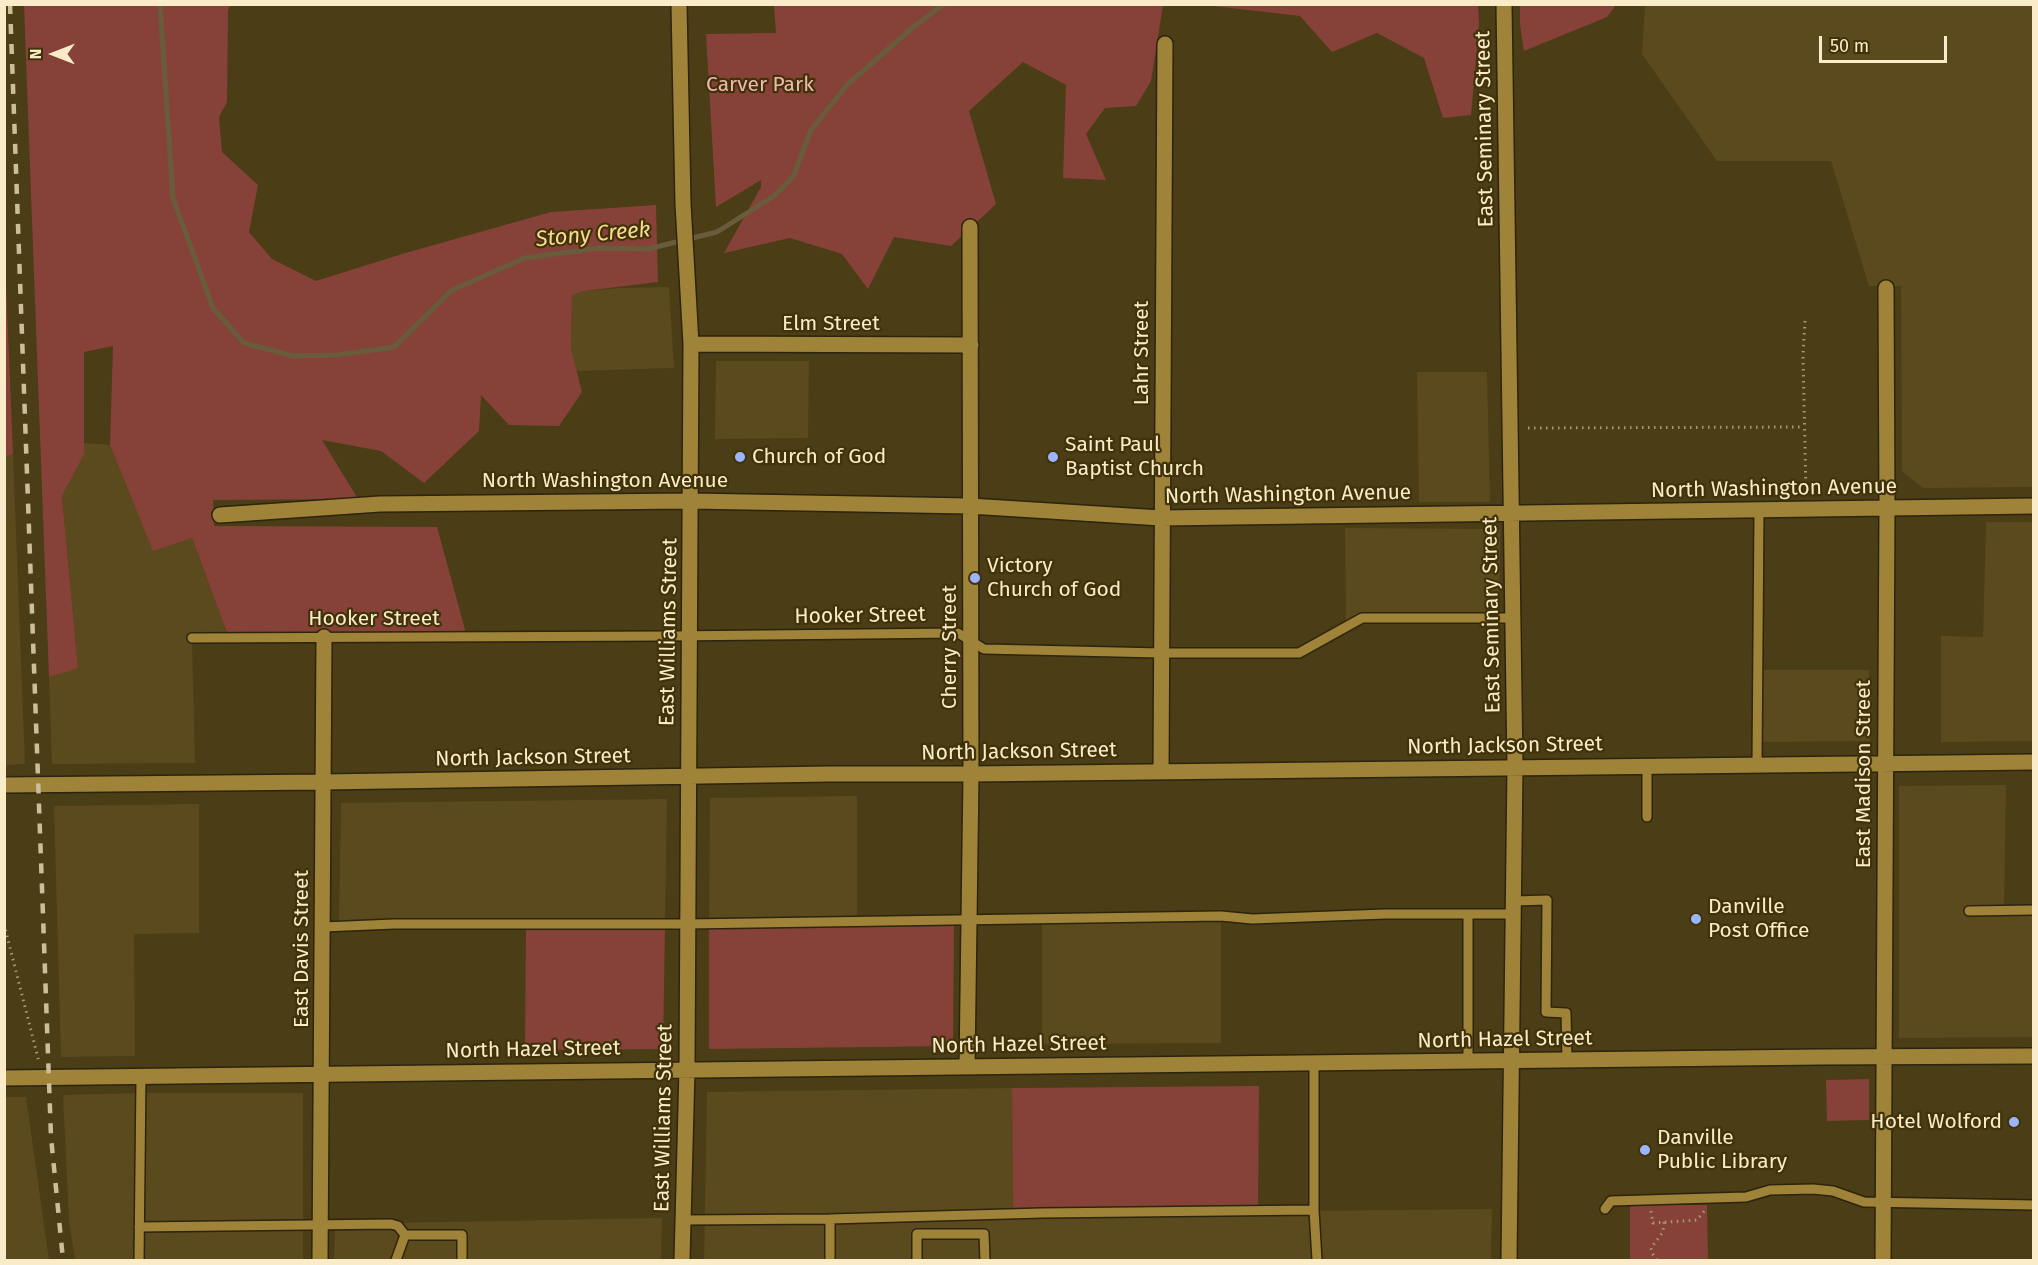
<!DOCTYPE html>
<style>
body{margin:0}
#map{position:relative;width:2038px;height:1265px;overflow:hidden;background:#4b3d15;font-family:"Fira Sans",sans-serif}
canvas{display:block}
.frame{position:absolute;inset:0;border:6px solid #faecc8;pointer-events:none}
.north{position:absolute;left:24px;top:24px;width:60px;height:60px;-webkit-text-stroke:4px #413209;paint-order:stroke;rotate:270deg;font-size:16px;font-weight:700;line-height:24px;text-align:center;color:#faecc8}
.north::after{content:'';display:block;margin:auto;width:21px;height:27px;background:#faecc8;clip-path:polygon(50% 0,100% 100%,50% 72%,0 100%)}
.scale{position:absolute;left:1819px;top:36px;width:128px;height:27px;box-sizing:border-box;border:3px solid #faecc8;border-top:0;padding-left:8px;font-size:18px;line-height:21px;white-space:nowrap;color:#faecc8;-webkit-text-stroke:4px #413209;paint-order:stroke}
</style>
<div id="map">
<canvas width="2038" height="1265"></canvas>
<div class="frame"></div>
<div class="north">N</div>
<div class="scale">50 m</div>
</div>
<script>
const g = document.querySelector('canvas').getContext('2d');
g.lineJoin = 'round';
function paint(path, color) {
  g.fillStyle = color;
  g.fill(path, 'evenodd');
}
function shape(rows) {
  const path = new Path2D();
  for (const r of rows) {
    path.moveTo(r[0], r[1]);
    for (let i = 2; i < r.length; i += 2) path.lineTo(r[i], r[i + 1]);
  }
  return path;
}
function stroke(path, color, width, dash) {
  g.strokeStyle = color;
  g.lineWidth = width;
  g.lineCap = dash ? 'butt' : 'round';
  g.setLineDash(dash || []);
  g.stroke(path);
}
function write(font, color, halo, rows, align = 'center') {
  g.font = font + ' "Fira Sans",sans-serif';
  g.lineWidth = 4.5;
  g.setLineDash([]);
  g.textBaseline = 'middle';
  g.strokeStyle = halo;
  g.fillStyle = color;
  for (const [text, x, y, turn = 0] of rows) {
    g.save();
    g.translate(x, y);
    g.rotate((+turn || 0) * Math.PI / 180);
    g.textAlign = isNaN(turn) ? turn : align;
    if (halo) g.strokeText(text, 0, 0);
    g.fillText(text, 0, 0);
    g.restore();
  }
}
const built = shape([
 [1645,5,2033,5,2033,487,1923,488,1902,471,1901,286,1869,286,1831,161,1717,161,1642,54],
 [669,287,674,368,576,371,571,349,572,295,584,291,620,288],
 [716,361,809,361,808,438,715,439],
 [1417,372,1487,372,1490,502,1419,502],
 [84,443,110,445,153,550,192,538,226,630,234,638,192,638,195,763,52,764,49,677,78,667,62,496,83,454],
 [13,454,25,764,5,765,4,455],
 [1986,522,2033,522,2033,741,1941,742,1941,636,1983,637],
 [1345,528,1500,529,1499,618,1362,618,1346,627],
 [1759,670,1869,670,1870,741,1758,742],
 [2006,785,2004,910,2033,910,2033,1037,1899,1038,1899,786],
 [857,796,857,920,709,923,710,798],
 [667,799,665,924,339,927,341,803],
 [199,804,199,933,134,934,135,1056,61,1057,54,806],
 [1221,916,1221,1043,1042,1044,1042,919],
 [1012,1088,1013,1214,1492,1209,1491,1260,704,1260,707,1092],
 [140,1093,303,1093,303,1260,75,1260,69,1221,63,1095],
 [5,1097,26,1097,49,1260,5,1260],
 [662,1218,661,1260,334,1260,335,1224]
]);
const green = shape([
 [24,5,230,5,228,11,227,102,219,117,222,152,258,185,249,232,272,259,316,281,402,254,551,212,656,205,658,282,584,291,572,295,571,349,582,392,559,426,509,425,481,395,479,431,424,483,381,451,322,440,358,499,213,500,214,526,437,527,467,637,234,638,226,630,192,538,153,551,110,445,113,346,84,352,84,454,62,496,78,668,49,677],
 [774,5,1163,5,1151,81,1136,106,1105,108,1086,134,1106,180,1063,178,1066,85,1023,62,969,111,996,204,951,246,894,237,868,289,842,254,790,238,724,253,761,187,761,180,716,207,706,34,776,33],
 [1205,5,1478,5,1479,24,1471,115,1443,118,1424,58,1377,33,1332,52,1300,16],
 [1520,5,1520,4,1616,5,1607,17,1524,51,1520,25],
 [4,237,13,454,5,456,4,455],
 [954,921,953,1046,709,1049,709,923],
 [526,923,665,924,663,1049,525,1050],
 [1869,1079,1869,1120,1827,1121,1826,1080],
 [1259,1086,1258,1210,1013,1214,1012,1088],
 [1630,1205,1707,1205,1708,1260,1630,1260]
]);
const stream = shape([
 [160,4,173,198,213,308,244,343,293,356,337,355,394,347,452,290,525,258,599,248,648,249,717,232,774,196,793,177,811,130,847,85,912,28,944,4]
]);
const path = shape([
 [1805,321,1803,355,1806,493],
 [1528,428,1803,427],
 [4,924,39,1062],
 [1651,1211,1653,1223,1697,1220,1705,1210],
 [1657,1260,1652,1253,1651,1248,1663,1232,1664,1222]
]);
const service = shape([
 [192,638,670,636,958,633,984,649,1161,653,1299,653,1362,618,1514,618],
 [1757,765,1759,511],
 [1647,766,1647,817],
 [1514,901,1547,900,1546,1012,1566,1013,1567,1060],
 [1969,911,2034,910],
 [1468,914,1468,1061],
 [323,927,394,924,687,924,1221,916,1252,919,1385,914,1513,914],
 [1314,1063,1314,1210,1317,1260],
 [1605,1209,1611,1201,1746,1197,1770,1190,1813,1189,1833,1191,1864,1202,2034,1205],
 [830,1219,1042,1213,1314,1210],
 [683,1220,830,1219,830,1260],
 [139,1227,391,1224,398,1226,405,1235],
 [139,1260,141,1077],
 [396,1260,405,1235,462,1235,462,1260],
 [917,1260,917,1234,984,1234,985,1260]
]);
const minor = shape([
 [679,4,683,204,691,344,687,1069,682,1260],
 [1504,4,1515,767,1509,1260],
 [691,344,971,345],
 [220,515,380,504,691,501,970,506,1161,518,2034,506],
 [1161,771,1165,44],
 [4,785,324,782,829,774,971,774,2034,762],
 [967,1067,971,774,970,227],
 [4,1078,1821,1057,2034,1056],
 [320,1260,324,637],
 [1883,1260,1887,508,1886,288]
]);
const rail = shape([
 [10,4,51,1137,63,1260]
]);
const markers = [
 [740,457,6,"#9bb5fd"],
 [1053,457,6,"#9bb5fd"],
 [975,578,6,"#9bb5fd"],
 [1696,919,6,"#9bb5fd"],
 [2014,1122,6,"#9bb5fd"],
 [1645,1150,6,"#9bb5fd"]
];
const parkNames = [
 ["Carver Park",760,85]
];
const streetNames = [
 ["East Seminary Street",1485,129,-91],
 ["Elm Street",831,324],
 ["Lahr Street",1142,353,-90],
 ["North Washington Avenue",605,481],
 ["North Washington Avenue",1774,489,-1],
 ["North Washington Avenue",1288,495,-1],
 ["East Seminary Street",1492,615,-91],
 ["Hooker Street",860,616,-1],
 ["Hooker Street",374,619],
 ["East Williams Street",669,632,-89],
 ["Cherry Street",950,647,-90],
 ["North Jackson Street",1505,746,-1],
 ["North Jackson Street",1019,752,-1],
 ["North Jackson Street",533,758,-1],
 ["East Madison Street",1864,774,-90],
 ["East Davis Street",302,949,-90],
 ["North Hazel Street",1505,1040,-1],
 ["North Hazel Street",1019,1045,-1],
 ["North Hazel Street",533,1050,-1],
 ["East Williams Street",664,1118,-89]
];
const poiNames = [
 ["Saint Paul",1065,445],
 ["Baptist Church",1065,469],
 ["Church of God",752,457],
 ["Victory",987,566],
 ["Church of God",987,590],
 ["Danville",1708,907],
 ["Post Office",1708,931],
 ["Hotel Wolford",2002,1122,"right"],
 ["Danville",1657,1138],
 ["Public Library",1657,1162]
];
const waterNames = [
 ["Stony Creek",593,235,-5]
];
paint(built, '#5b4a1d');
paint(green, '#864239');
stroke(stream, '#695c3c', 5);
stroke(service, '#2d240d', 12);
stroke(minor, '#2d240d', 18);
stroke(path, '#a79973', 3, [1.5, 4.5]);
stroke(service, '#9f8339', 9);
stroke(minor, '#9f8339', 15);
stroke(rail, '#ccbe99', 4.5, [10, 10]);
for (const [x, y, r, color] of markers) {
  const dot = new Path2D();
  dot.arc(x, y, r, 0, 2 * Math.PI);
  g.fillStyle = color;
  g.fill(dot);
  stroke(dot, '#413209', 2);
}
write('21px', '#eeb8af', '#413209', parkNames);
write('21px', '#faecc8', '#413209', streetNames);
write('21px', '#faecc8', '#413209', poiNames, 'left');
write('italic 22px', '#f8db92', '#413209', waterNames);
</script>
